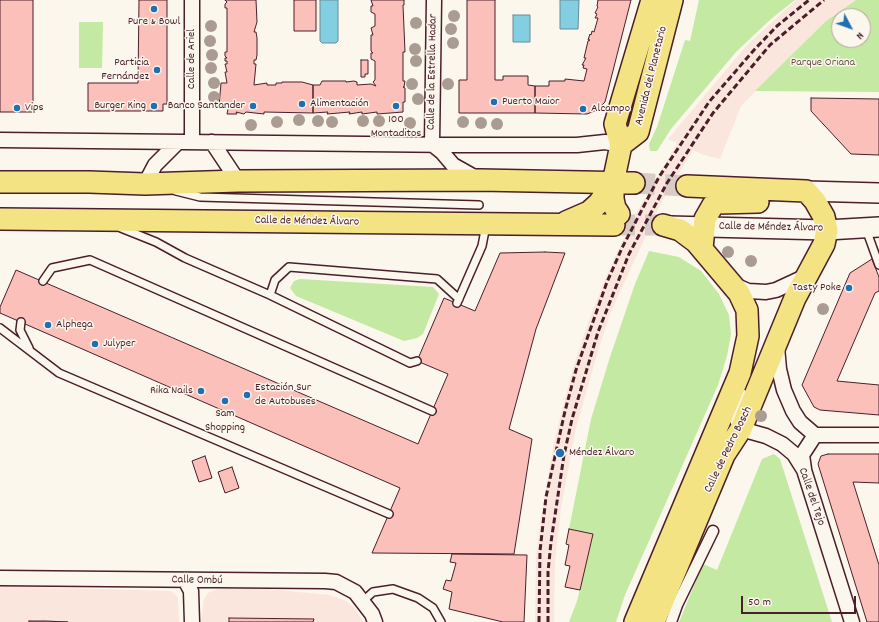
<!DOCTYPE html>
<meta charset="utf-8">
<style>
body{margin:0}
#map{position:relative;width:879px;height:622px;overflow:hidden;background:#fbf7ec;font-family:Dekko,sans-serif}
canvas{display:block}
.north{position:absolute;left:831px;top:8px;width:40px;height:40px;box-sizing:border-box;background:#fbf7ec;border:1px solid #b4a19f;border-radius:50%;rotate:131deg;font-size:11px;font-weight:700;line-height:16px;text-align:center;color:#4a1f2b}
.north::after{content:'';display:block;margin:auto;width:14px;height:18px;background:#1f6fb2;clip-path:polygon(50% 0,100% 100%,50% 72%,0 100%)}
.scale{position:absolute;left:741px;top:596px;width:115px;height:18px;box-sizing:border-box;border:2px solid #4a1f2b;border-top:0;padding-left:5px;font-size:12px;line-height:14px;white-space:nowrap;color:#4a1f2b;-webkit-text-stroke:3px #fbf7ec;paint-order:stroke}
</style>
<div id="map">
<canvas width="879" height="622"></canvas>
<div class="north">N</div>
<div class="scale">50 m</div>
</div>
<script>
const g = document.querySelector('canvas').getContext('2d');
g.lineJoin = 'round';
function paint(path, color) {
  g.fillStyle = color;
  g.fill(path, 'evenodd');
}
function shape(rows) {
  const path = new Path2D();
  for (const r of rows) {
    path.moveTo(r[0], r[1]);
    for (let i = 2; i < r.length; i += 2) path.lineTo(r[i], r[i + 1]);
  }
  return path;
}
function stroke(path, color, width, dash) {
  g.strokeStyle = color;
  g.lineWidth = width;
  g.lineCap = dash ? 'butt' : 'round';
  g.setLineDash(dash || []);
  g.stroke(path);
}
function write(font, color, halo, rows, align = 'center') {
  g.font = font + ' Dekko,sans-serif';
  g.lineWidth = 3;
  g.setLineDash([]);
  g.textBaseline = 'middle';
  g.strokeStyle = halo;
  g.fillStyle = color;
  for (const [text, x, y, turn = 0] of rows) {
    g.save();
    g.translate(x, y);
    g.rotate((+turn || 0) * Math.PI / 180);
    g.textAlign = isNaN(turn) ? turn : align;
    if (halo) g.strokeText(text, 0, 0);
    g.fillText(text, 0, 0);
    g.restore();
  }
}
const built = shape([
 [796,0,856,0,826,21,741,106,720,159,701,154,693,150,660,205,610,314,598,351,576,428,561,508,555,562,554,622,535,622,536,557,541,517,554,442,573,368,589,320,608,272,634,217,677,143,668,139,747,45],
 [0,586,171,591,178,597,179,622,0,622],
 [217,589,267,589,330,595,346,601,355,608,363,622,201,622,204,599,208,593]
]);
const green = shape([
 [699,0,795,0,771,19,736,52,671,129,657,151,650,151,649,144,657,127,685,40,690,41],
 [856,0,879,0,879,92,755,91,826,21],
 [839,16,863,16,863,40,839,40],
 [79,22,103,22,102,68,79,68],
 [649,251,679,257,701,271,719,294,729,315,731,334,727,356,718,385,625,595,616,622,569,622,577,601,593,534,569,529,591,419,610,357,635,284],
 [300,279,433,287,439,294,423,334,417,338,404,341,296,296,290,288,294,281],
 [774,454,780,459,832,622,679,622,703,564,717,570,762,459]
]);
const water = shape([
 [320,0,338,0,338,41,336,43,322,43,320,41,320,0],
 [560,0,579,0,578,29,560,29,560,0],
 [513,15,530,15,530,42,513,42,513,15]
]);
const building = shape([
 [0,0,33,0,33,112,0,112,0,0],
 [139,0,167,0,167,104,163,104,163,111,88,111,88,83,138,83,139,0],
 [225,0,256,0,257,22,254,32,256,32,257,38,257,55,256,60,254,60,254,64,256,64,254,85,267,83,267,85,276,85,276,83,282,83,282,82,302,82,313,85,313,113,264,112,264,114,246,112,244,114,236,112,237,114,227,114,229,104,219,106,221,83,227,83,225,72,227,72,225,64,227,64,227,61,225,61,225,58,227,58,225,56,225,52,227,52,227,8,225,8,225,4,227,2,225,0],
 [294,0,316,0,316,31,294,31,294,0],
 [404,0,404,5,403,5,405,52,403,52,403,81,405,81,404,87,403,87,405,88,405,102,403,102,403,112,377,114,377,112,362,114,362,112,349,114,350,112,327,114,328,112,313,113,313,85,320,85,322,81,346,81,346,82,354,81,357,82,357,85,371,84,376,86,373,82,375,80,375,61,371,59,371,53,373,53,371,51,371,35,373,35,371,28,375,26,375,14,371,12,371,6,373,6,371,0,404,0],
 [495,0,495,80,503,80,503,76,528,76,528,85,535,86,535,113,459,113,459,80,467,80,467,0,495,0],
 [598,0,631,0,605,102,597,110,587,114,535,113,535,86,549,86,549,81,565,81,565,79,584,81,587,69,583,68,584,65,582,65,586,58,584,58,588,41,590,40,588,40,590,34,591,35,592,31,594,32,598,18,595,18,597,14,595,13,598,7,597,6,598,0],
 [361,60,368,60,368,74,365,74,365,77,361,77,361,60],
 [811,98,879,99,879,155,851,154,811,111,811,98],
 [545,252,565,253,536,329,509,429,532,439,514,554,372,553,400,488,0,313,0,307,16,270,418,444,448,374,417,361,444,298,475,311,500,253,545,252],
 [872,259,879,277,879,291,875,293,837,381,879,385,879,415,820,410,814,407,802,385,850,273,872,259],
 [828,454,879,454,879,483,853,482,879,565,879,622,867,622,818,464,821,456,828,454],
 [205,456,212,478,199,482,192,461,205,456],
 [232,467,239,488,225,493,218,472,232,467],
 [569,529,593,534,580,590,565,587,570,566,565,565,569,545,566,544,569,529],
 [452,554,527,555,524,622,503,622,449,609,452,592,443,589,446,580,451,581,456,563,450,562,452,554],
 [229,618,314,619,313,622,229,622,229,618],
 [29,621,46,621,68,622,29,622,29,621]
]);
const primaryTunnel = shape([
 [634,183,687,186],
 [614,225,663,225]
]);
const service = shape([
 [176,191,200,197,479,205],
 [121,228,156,242,185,258,270,295,410,363,417,361],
 [866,229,879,265],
 [43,281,52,268,90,260,432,411],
 [270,295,275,280,289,267,437,279,459,299],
 [457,303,482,246,486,225],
 [21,322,20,330,29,348],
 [0,328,59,373,389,514],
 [363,601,373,592,393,589,418,598,433,608,441,622]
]);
const pedestrian = shape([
 [671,622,677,605,713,531]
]);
const minor = shape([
 [434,0,432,144,442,152,453,165,478,179],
 [0,140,458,145,577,145,605,142,621,145],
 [192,142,192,0],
 [212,142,238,181],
 [145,184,155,165,178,142],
 [732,284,748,291,766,292,776,290,804,277],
 [777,347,779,369,784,390,793,411,800,422,815,435,879,435],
 [741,396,734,413,741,429,766,436,782,444,794,454,804,470,852,622],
 [804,469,802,455,815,435],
 [0,578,325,581,336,582,355,592,372,614,375,622],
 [185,580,191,591,192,622]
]);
const secondary = shape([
 [806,191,879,193],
 [669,226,827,230,879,227]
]);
const primary = shape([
 [621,145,638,132,672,0],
 [0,182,89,182,145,184,238,181,480,180,634,183],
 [619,214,615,208,613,199,613,183,621,145,615,124,652,0],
 [0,219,614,225],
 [566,222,589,212,599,203,613,183],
 [702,248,705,219,713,205,718,203,758,202],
 [635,622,740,373,748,336,747,310,739,293,696,242,680,230,663,225],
 [654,622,724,455,741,429,795,298,824,244,827,230,824,217,815,201,806,191,687,186]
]);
const rail = shape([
 [539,622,540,551,546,497,565,411,576,370,607,282,622,248,659,177,709,102,754,50,777,26,809,0],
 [548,622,548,572,551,542,564,455,572,419,598,332,629,254,667,183,713,113,770,45,824,0]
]);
const trees = [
 [454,16],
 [416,23],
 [211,26],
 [451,29],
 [210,41],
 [453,43],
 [415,49],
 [212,55],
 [416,61],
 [211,68],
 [214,83],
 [412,84],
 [448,84],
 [214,97],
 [418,99],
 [299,120],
 [318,121],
 [363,121],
 [379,121],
 [277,122],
 [332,122],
 [463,122],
 [410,123],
 [481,123],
 [497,124],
 [251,125],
 [728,252],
 [751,261],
 [823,309],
 [761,416]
];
const markers = [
 [154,9,4,"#1f6fb2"],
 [157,70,4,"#1f6fb2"],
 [494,102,4,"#1f6fb2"],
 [302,104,4,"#1f6fb2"],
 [154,106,4,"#1f6fb2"],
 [253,106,4,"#1f6fb2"],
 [396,106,4,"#1f6fb2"],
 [17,108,4,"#1f6fb2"],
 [583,109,4,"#1f6fb2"],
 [849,288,4,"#1f6fb2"],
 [48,325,4,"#1f6fb2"],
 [95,344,4,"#1f6fb2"],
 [201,391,4,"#1f6fb2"],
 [247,395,4,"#1f6fb2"],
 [225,401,4,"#1f6fb2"],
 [560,453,5,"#1f6fb2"]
];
const poiNames = [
 ["Pure & Bowl",154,22,"center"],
 ["Particia",149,63,"right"],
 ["Fernández",149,77,"right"],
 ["Puerto Maior",502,102],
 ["Alimentación",310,104],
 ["Burger King",146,106,"right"],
 ["Banco Santander",245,106,"right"],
 ["Vips",25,108],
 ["Alcampo",591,109],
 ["100",396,120,"center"],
 ["Montaditos",396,134,"center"],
 ["Tasty Poke",841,288,"right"],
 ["Alphega",56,325],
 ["Julyper",103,344],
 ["Estación Sur",255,388],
 ["de Autobuses",255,402],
 ["Rika Nails",193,391,"right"],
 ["Sam",225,414,"center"],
 ["Shopping",225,428,"center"],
 ["Méndez Álvaro",569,453]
];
const streetNames = [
 ["Calle de Ariel",192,59,-90],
 ["Calle de la Estrella Hadar",433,72,-89],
 ["Avenida del Planetario",652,76,-76],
 ["Calle de Méndez Álvaro",307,222,1],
 ["Calle de Méndez Álvaro",771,228,1],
 ["Calle de Pedro Bosch",729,450,-64],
 ["Calle del Tejo",811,497,71],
 ["Calle Ombú",197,581,1]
];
const parkNames = [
 ["Parque Oriana",823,63]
];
paint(built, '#fbe6dd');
paint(green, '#c4e9a3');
paint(water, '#82cfe1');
stroke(water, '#6c8998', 1);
paint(building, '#fcc0ba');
stroke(building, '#4a1f2b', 1);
stroke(primaryTunnel, '#d8ccc5', 21, [21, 10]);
stroke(service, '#4a1f2b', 10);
stroke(pedestrian, '#4a1f2b', 13);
stroke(minor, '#4a1f2b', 17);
stroke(secondary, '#4a1f2b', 22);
stroke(primary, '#4a1f2b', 24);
stroke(service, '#fbf7ec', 7);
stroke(pedestrian, '#fbf7ec', 10);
stroke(minor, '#fbf7ec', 14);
stroke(secondary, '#fbf7ec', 19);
stroke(primary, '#f4e382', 21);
stroke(rail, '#4a1f2b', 3, [6, 3]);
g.fillStyle = '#aa9c92';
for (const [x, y] of trees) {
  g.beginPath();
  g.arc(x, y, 6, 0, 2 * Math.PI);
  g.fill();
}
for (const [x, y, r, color] of markers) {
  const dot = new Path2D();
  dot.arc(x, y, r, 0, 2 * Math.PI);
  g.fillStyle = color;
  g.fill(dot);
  stroke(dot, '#fbf7ec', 1.5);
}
write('12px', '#4a1f2b', '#fbf7ec', poiNames, 'left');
write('12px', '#4a1f2b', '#fbf7ec', streetNames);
write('12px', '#685249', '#fbf7ec', parkNames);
</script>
